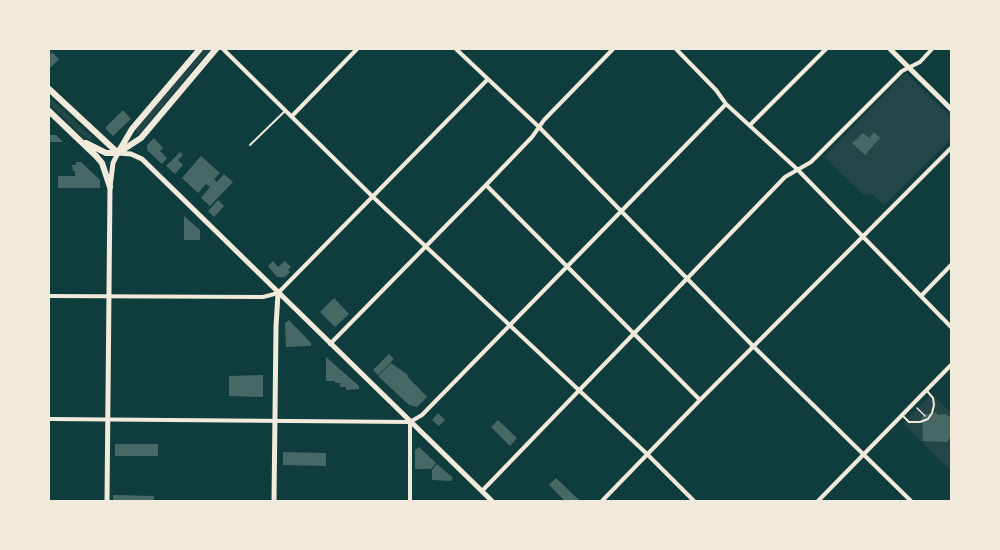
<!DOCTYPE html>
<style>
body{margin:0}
#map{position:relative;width:1000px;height:550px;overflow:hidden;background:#0f3d3e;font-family:"Roboto Condensed",sans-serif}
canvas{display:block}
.frame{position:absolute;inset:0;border:50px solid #f1e9da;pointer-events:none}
</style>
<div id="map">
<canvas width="1000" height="550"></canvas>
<div class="frame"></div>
</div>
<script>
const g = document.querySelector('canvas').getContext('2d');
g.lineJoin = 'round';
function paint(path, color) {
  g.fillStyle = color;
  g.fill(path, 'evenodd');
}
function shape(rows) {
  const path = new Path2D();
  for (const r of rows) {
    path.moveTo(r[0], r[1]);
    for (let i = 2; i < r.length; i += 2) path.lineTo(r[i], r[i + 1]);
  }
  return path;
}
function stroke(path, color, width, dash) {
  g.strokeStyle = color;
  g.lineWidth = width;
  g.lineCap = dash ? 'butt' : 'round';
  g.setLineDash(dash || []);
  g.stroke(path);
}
const green = shape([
 [205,49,210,49,139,134,135,135,137,128],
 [907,74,951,117,951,139,884,205,872,194,864,195,824,157,903,75],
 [49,97,91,136,92,141,78,132,49,103],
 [932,394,951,413,951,467,949,469,903,423]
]);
const building = shape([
 [52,52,59,59,49,69,49,55],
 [123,110,131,119,113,136,105,128],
 [874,132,880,138,865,155,852,143,863,133,869,138],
 [49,135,56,135,63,142,49,142],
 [154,138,163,148,160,151,167,158,162,164,147,150,147,145],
 [180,152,183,155,178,160,183,165,175,174,166,166],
 [201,156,220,173,214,179,217,182,224,174,233,182,210,206,201,198,210,187,206,184,198,193,182,178],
 [76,162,81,162,100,180,100,188,58,188,58,176,75,176,75,171,73,171,72,165,76,165],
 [218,200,224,206,214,217,208,211],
 [184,216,200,230,200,240,184,240],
 [273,261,278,267,285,261,291,267,288,270,290,272,285,277,277,277,268,266],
 [334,298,349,314,335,327,320,312],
 [289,320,311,343,311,346,286,347,285,323],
 [389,354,394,359,378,375,373,370],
 [326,357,359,386,359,389,346,390,346,387,340,387,340,383,335,383,335,381,326,381],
 [391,363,408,375,407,376,427,397,417,407,409,405,378,376],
 [263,375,263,397,229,396,229,376],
 [936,412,938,415,945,414,950,417,951,436,947,442,923,441,922,418,925,414,934,414],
 [438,413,445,420,439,426,432,420],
 [498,420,517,438,510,446,491,427],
 [115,444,158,444,158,456,115,456],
 [419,447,436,463,431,469,415,469,415,450],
 [283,452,326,453,326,466,283,465],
 [437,464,453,478,451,481,432,480,432,470],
 [556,478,580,501,565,501,549,485],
 [113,495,154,496,154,501,113,501]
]);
const path = shape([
 [917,408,925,416]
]);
const service = shape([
 [250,145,285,111],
 [902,415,909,422,920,422,928,419,932,413,934,405,933,398,927,391]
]);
const minor = shape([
 [223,49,373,197,647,454,694,501],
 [456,49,539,127,754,347,911,501],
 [676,49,716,90,726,104,797,169,951,327],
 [292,116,357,49],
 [750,125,826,49],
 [486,185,700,400],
 [49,296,263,297,278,293,487,80],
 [921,296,951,265],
 [330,344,486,185,532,137,544,120,613,49],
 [49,419,410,422,422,415,726,104],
 [482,491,785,177,811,162,902,71,920,62,932,49],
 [410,501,410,422],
 [602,501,700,400,951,148],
 [818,501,951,365]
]);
const tertiary = shape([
 [890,49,951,109],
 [107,501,110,187,113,163,118,153,131,154,142,159,492,501],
 [274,501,276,327,278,293]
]);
const secondary = shape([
 [49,89,118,153],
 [49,111,96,156,102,163,110,187],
 [86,143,106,153,118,153],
 [119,151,132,129,200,49],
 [118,153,141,138,216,49]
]);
paint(green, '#244646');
paint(building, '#486865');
stroke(path, '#f1e9da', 1.5);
stroke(service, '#f1e9da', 2);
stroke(minor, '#f1e9da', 4);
stroke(tertiary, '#f1e9da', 5);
stroke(secondary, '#f1e9da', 6);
</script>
